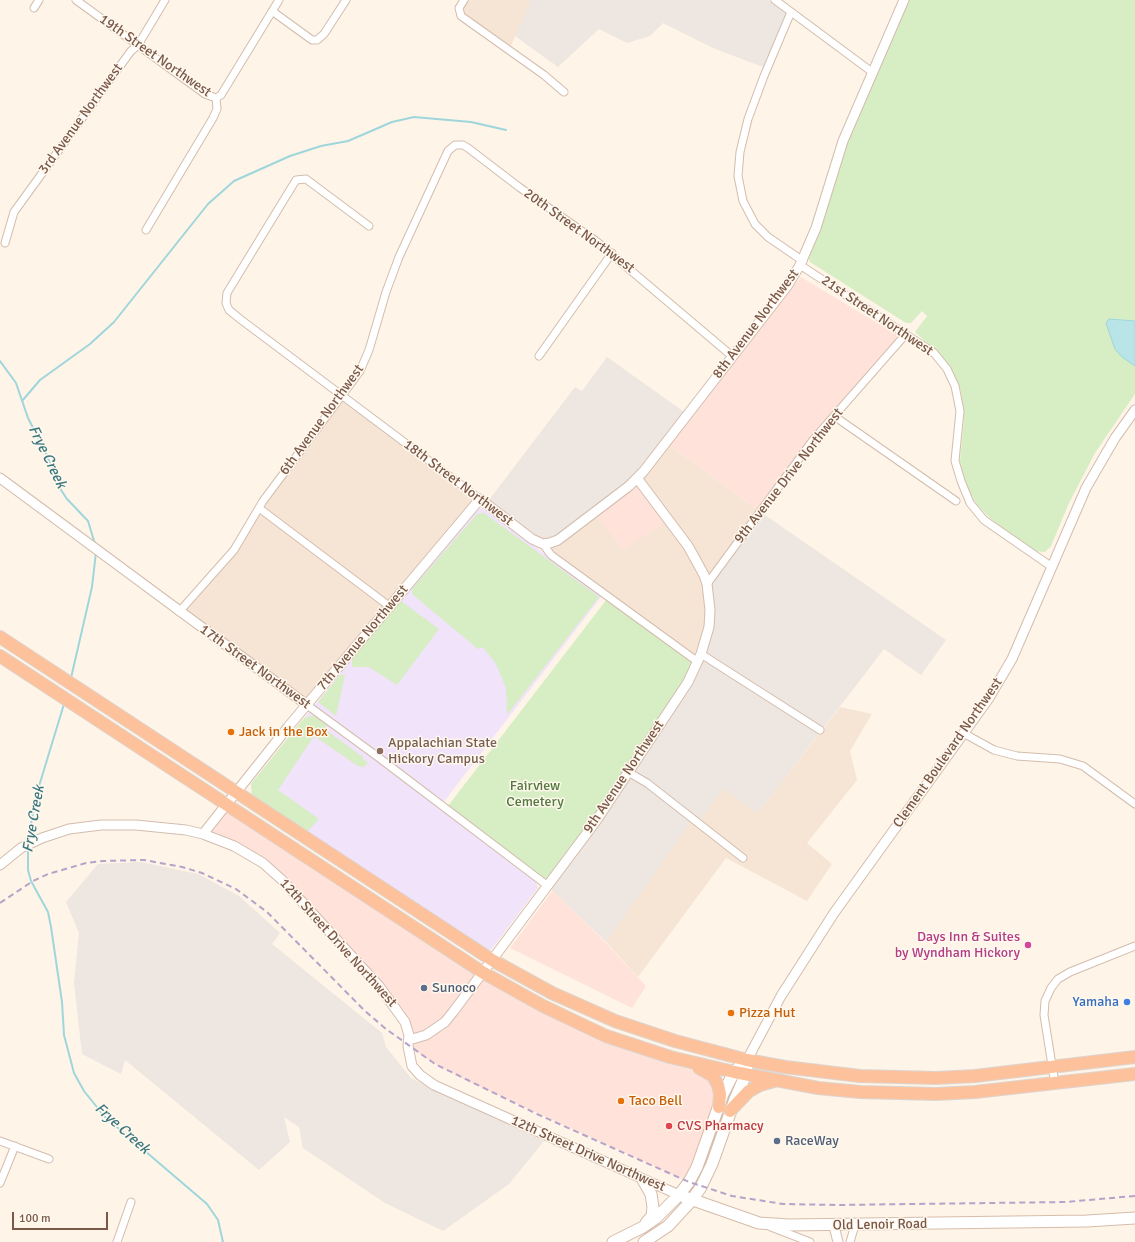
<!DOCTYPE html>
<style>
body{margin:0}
#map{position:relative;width:1135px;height:1242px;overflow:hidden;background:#fef4e7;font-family:Signika,sans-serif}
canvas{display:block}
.scale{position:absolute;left:12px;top:1212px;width:96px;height:18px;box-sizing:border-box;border:2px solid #7a5849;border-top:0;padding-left:5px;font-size:12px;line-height:14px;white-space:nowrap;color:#7a5849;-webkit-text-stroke:3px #fff8ee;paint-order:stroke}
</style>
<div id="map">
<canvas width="1135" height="1242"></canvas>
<div class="scale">100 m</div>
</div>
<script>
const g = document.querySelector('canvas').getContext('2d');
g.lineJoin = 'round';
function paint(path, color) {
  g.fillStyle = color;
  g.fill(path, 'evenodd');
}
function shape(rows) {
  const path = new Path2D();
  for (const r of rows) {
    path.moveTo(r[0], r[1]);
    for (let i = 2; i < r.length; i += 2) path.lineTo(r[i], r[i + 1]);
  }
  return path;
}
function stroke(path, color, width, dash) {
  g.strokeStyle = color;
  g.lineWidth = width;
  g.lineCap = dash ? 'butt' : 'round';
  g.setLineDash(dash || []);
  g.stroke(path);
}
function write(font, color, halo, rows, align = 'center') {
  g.font = font + ' Signika,sans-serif';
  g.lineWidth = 3;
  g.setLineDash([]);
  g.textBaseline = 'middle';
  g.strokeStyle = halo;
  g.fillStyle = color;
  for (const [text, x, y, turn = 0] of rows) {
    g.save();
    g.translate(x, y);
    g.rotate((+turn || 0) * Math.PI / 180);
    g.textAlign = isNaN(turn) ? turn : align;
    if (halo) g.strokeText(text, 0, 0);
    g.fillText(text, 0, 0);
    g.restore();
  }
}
const residential = shape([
 [464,0,531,0,509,50,461,16],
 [343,396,480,499,307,705,179,612,234,550,254,516],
 [665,442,759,511,710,610,698,662,547,551,550,543,637,478],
 [840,707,872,714,850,751,857,780,807,843,832,864,807,901,726,858,638,977,606,942,693,819,698,823,723,789,758,813]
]);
const commercial = shape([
 [801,277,899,336,810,437,813,440,759,511,665,442,727,370],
 [637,478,669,520,623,550,594,512],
 [225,805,543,1006,705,1070,720,1094,689,1182,465,1080,435,1064,408,1046,405,1022,273,871,203,834],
 [553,890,605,942,646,986,632,1008,510,948]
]);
const industrial = shape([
 [531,0,769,0,787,13,763,67,713,48,663,23,650,36,627,43,599,29,558,67,515,36],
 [607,357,687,414,643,472,594,512,543,544,486,504,575,387,582,391],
 [759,511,946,640,921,675,884,649,758,813,723,789,698,823,693,819,606,942,548,886,704,644,707,584],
 [141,862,198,874,239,896,280,933,272,944,382,1033,386,1047,411,1078,544,1141,509,1184,443,1231,385,1203,303,1148,299,1127,284,1117,290,1142,259,1170,125,1060,121,1074,82,1054,74,983,79,933,66,902,98,864]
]);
const education = shape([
 [481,508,486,509,601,597,439,808,536,881,538,888,491,950,483,950,252,795,251,784,373,633,475,511]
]);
const green = shape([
 [908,0,1135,0,1135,394,1095,453,1069,503,1051,546,1045,552,1034,551,991,519,977,505,966,485,960,462,964,418,961,391,957,381,945,360,915,332,927,316,922,311,911,323,906,323,810,262,809,259,847,141],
 [484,513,599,597,507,715,506,688,496,664,483,647,478,649,412,594,412,589,477,514],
 [607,599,695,663,680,689,635,758,547,880,448,806],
 [401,601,439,629,397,685,369,667,352,667,352,659],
 [340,675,345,675,336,716,318,702],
 [310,716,316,717,326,725,327,731,363,757,363,759,368,763,364,767,358,766,314,736,278,790,319,819,307,832,252,795,251,784,303,719]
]);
const water = shape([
 [1109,319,1135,321,1135,366,1122,357,1115,349,1107,326,1106,323,1109,319]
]);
const stream = shape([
 [0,361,16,383,28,418,45,451,61,490,67,499,88,521,95,544],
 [22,401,40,380,90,344,114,322,208,204,234,181,290,156,321,146,348,141,392,122,414,117,471,122,506,130],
 [71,678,92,587,96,552],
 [28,841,36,796,64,704],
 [28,847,28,870,31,881,48,912,51,927,62,1002,64,1035,74,1073,84,1091,104,1116,207,1204,218,1220,223,1242]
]);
const minor = shape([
 [76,0,205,94,216,98],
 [464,0,459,8,461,16,544,75,564,92],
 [775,0,872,72],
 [34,8,39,0],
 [272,11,312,40,317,40,324,34,346,0],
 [791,12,764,76,748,119,740,152,738,176,743,201,755,224,768,237,803,261],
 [216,98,221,95,279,0],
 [369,226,306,179,296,180,227,293,226,303,229,310,240,319,480,499],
 [146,230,213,118,217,109,216,98],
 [5,243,14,212,109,81,131,51,138,45,165,0],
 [800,265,934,353,947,369,955,386,960,411,955,461,961,481,970,503,984,520,1052,567],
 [539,356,612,253],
 [834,416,956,501],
 [259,508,389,606],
 [543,544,551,555,698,662],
 [707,584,813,440,906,334],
 [179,612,234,550,263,501,360,371,369,350,386,292,399,257,448,151,455,145,463,145,468,148,519,187,596,241,732,356],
 [701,654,820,730],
 [307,705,378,757,548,886],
 [965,734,994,750,1017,756,1060,759,1083,766,1135,804],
 [628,772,647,783,743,858],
 [1055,1084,1044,1015,1045,1001,1051,988,1058,979,1070,972,1135,946],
 [0,1141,49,1159],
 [0,1183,15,1146],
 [771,1227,810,1242],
 [117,1242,131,1202],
 [850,1242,855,1225]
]);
const tertiary = shape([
 [0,478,307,705],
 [203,834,288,727,480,499,532,539,543,544,550,543,558,540,629,486,643,472,788,285,800,265,816,228,843,141,904,0],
 [0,865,21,848,42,838,69,829,101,825,136,825,186,830,203,834,234,846,263,863,282,880,379,986,405,1022,409,1035,408,1046,412,1066,420,1075,434,1085,679,1195],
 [409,1040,426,1035,445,1022,453,1012,596,821,688,682,701,654,709,627,710,610,707,584,704,575,688,546,637,478],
 [747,1060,781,996,834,913,989,698,1012,659,1086,488,1115,438,1135,410],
 [834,1226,838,1242]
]);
const secondary = shape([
 [643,1180,651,1194,653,1207,652,1216,646,1223],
 [679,1195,759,1223,789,1225,1087,1221,1135,1218],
 [613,1242,643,1227,656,1218,679,1195,689,1182,697,1167,723,1094,734,1072,747,1060],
 [644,1242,668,1226,692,1200,701,1187,712,1164,735,1099,746,1074,747,1066]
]);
const trunk = shape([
 [0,637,492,960,552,993,615,1021,675,1041,747,1060,785,1067,860,1076,936,1078,975,1076,1135,1057],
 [0,656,482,972,543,1006,606,1036,670,1057,734,1072,818,1088,860,1092,936,1094,975,1092,1135,1074],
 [699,1068,713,1076,718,1085,720,1094,719,1107],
 [730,1111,749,1091,760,1085,774,1081]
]);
const rail = shape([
 [0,903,33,881,48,874,86,863,103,861,144,860,182,867,202,873,236,889,267,912,365,1011,386,1029,435,1064,537,1114,689,1182,732,1196,783,1204,837,1205,1065,1202,1135,1196]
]);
const markers = [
 [231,732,4,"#e8710a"],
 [380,751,4,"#8d6e63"],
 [1028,945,4,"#d1479c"],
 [424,988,4,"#5c6f8a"],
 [1127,1002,4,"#3f7fe0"],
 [731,1013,4,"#e8710a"],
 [621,1101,4,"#e8710a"],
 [669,1126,4,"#e0444e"],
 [777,1141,4,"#5c6f8a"]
];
const streetNames = [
 ["19th Street Northwest",155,56,35],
 ["3rd Avenue Northwest",81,119,-54],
 ["20th Street Northwest",579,231,36],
 ["21st Street Northwest",877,316,34],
 ["8th Avenue Northwest",756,324,-53],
 ["6th Avenue Northwest",322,420,-54],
 ["9th Avenue Drive Northwest",789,476,-52],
 ["18th Street Northwest",458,483,37],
 ["7th Avenue Northwest",363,638,-50],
 ["17th Street Northwest",255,667,36],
 ["Clement Boulevard Northwest",948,753,-55],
 ["9th Avenue Northwest",624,777,-56],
 ["12th Street Drive Northwest",338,943,48],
 ["12th Street Drive Northwest",588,1154,24],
 ["Old Lenoir Road",880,1225,-1]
];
const foodNames = [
 ["Jack in the Box",239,732],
 ["Pizza Hut",739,1013],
 ["Taco Bell",629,1101]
];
const educationNames = [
 ["Appalachian State",388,743],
 ["Hickory Campus",388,759]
];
const parkNames = [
 ["Fairview",535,786],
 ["Cemetery",535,802]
];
const hotelNames = [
 ["Days Inn & Suites",1020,937],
 ["by Wyndham Hickory",1020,953]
];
const serviceNames = [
 ["Sunoco",432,988],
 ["RaceWay",785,1141]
];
const shopNames = [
 ["Yamaha",1119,1002]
];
const healthNames = [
 ["CVS Pharmacy",677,1126]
];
const waterNames = [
 ["Frye Creek",47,457,64],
 ["Frye Creek",34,819,-80],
 ["Frye Creek",122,1129,42]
];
paint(residential, '#f6e5d5');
paint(commercial, '#ffe3da');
paint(industrial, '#eee6e0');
paint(education, '#f1e3fa');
paint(green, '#d7edc4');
paint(water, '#b9e5e9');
stroke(water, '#9fd6dc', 1);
stroke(stream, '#9fd6dc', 2);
stroke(minor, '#d3bdae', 9);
stroke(tertiary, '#d3bdae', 11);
stroke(secondary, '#d7bcab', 13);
stroke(trunk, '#dcd4d0', 14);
stroke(minor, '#fff', 7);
stroke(tertiary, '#fff', 9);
stroke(secondary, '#fff', 11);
stroke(trunk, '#fdc29b', 12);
stroke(rail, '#b6a3c9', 2, [6, 4]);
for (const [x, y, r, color] of markers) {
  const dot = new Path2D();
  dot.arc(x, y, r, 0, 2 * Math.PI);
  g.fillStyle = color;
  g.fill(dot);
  stroke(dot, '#fff8ee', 1.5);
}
write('14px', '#7a5849', '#fff8ee', streetNames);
write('14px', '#c56008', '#fff8ee', foodNames, 'left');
write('14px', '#785e54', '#fff8ee', educationNames, 'left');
write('14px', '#527a3d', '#fff8ee', parkNames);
write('14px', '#b23c85', '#fff8ee', hotelNames, 'right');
write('14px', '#4e5e75', '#fff8ee', serviceNames, 'left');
write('14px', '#366cbe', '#fff8ee', shopNames, 'right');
write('14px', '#be3a42', '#fff8ee', healthNames, 'left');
write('italic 15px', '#3b787f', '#fff8ee', waterNames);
</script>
